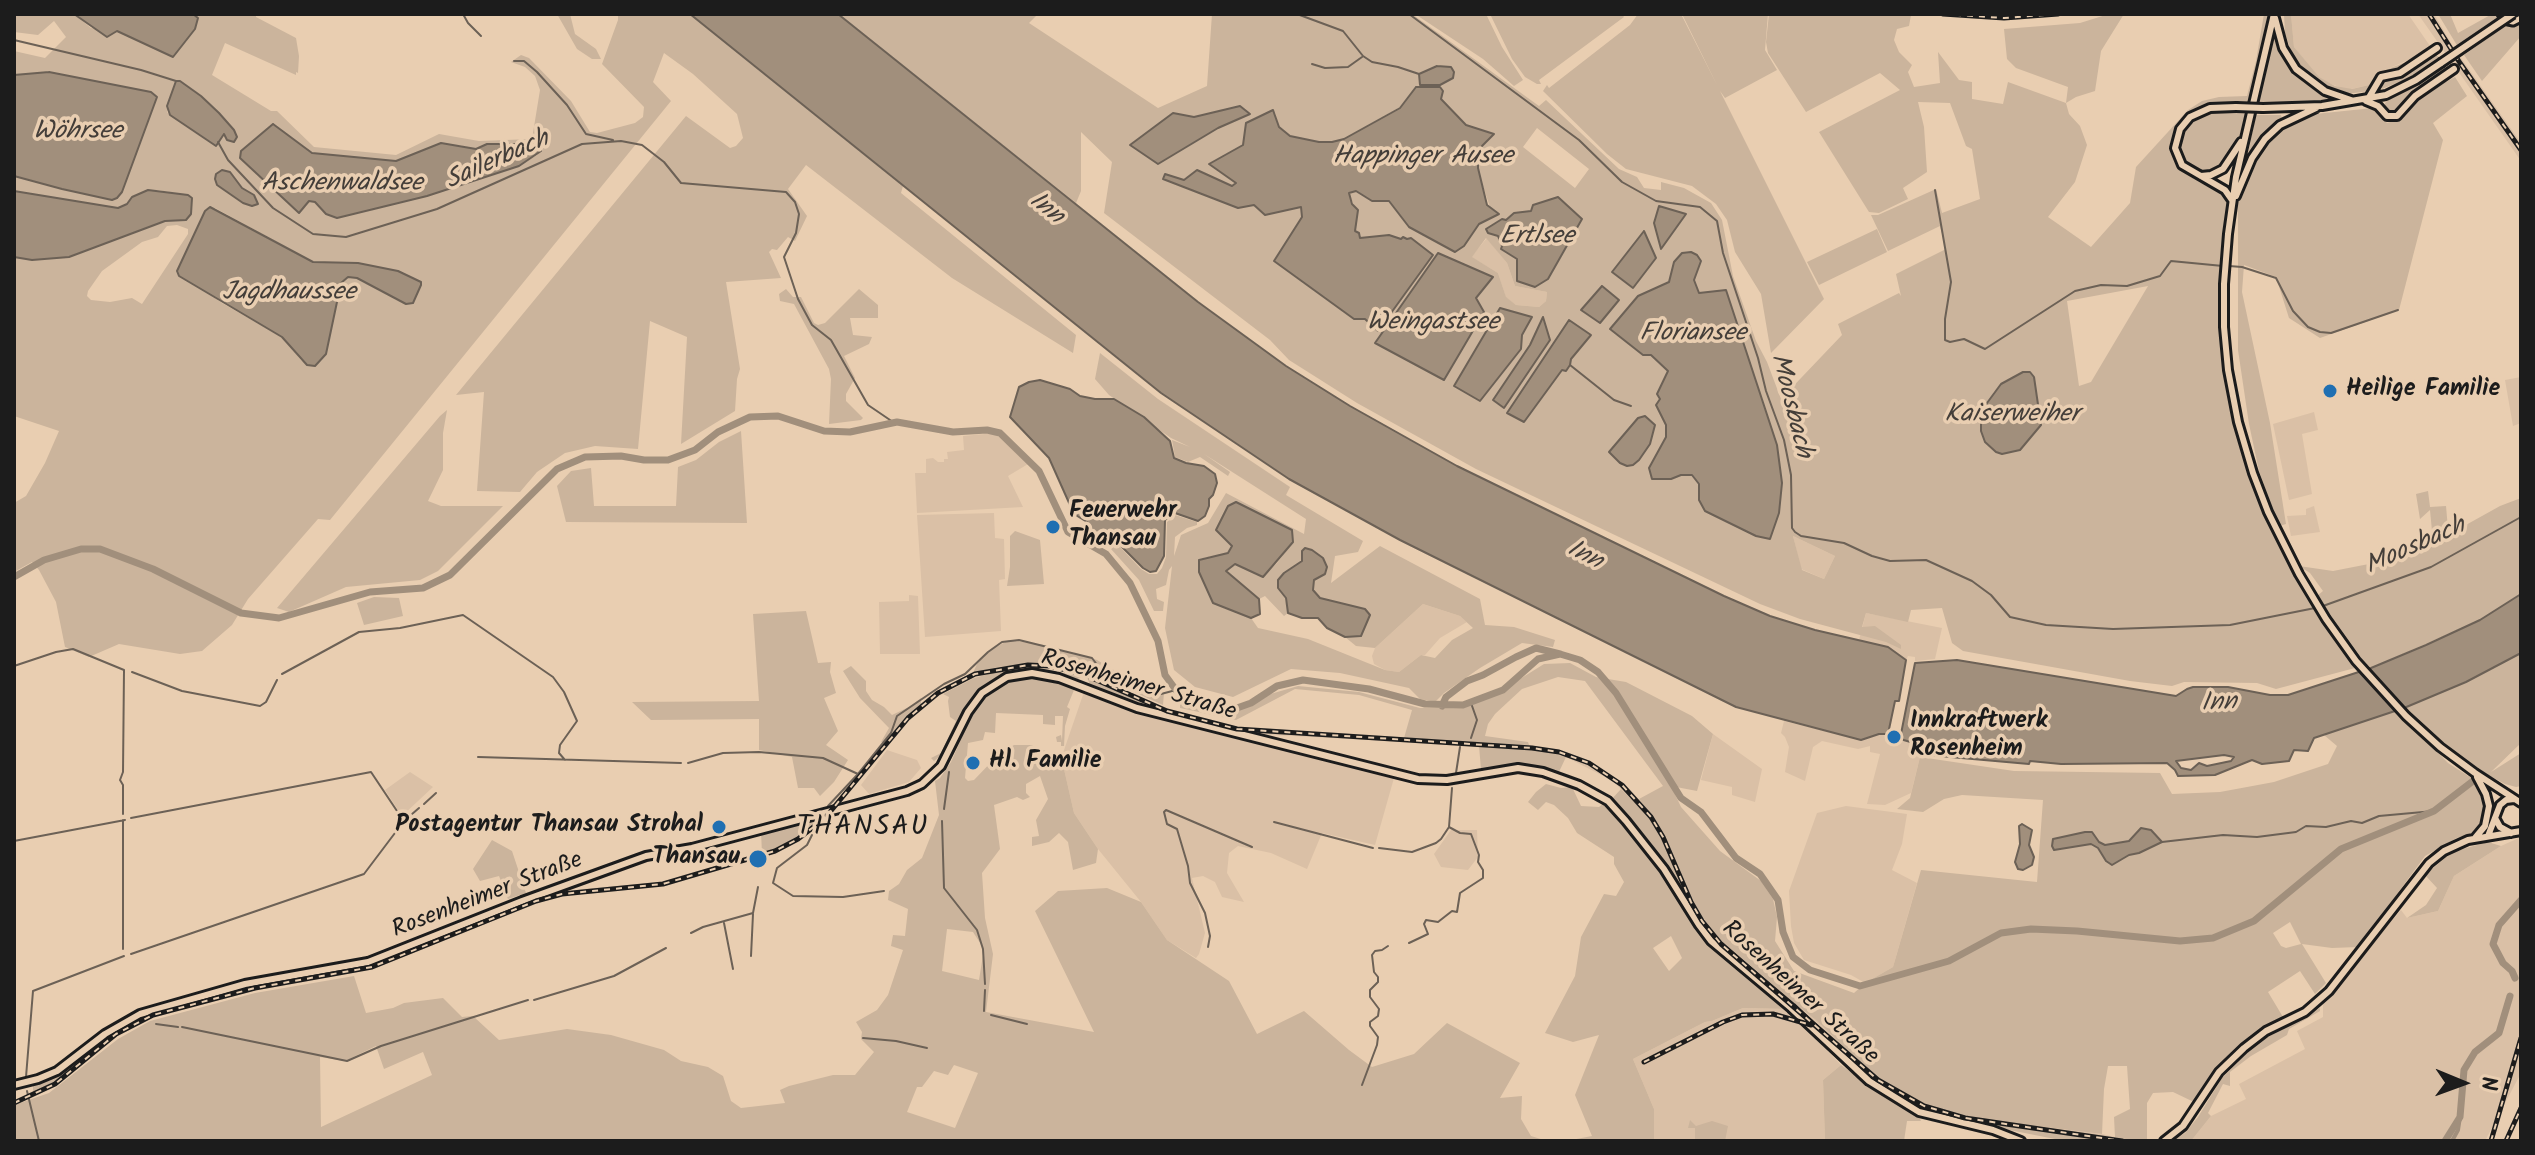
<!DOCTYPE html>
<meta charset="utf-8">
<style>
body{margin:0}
#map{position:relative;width:2535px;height:1155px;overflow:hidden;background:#e9ceb1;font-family:Kalam,sans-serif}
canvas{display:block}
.frame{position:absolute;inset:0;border:16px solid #1c1c1c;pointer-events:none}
.north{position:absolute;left:2423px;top:1043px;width:80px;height:80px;-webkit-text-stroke:6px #e9ceb1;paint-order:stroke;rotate:91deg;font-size:22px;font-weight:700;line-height:32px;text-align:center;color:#1c1c1c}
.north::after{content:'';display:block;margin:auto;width:28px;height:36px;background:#1c1c1c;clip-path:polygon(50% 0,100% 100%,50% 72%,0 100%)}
</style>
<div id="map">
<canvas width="2535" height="1155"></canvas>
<div class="frame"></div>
<div class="north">N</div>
</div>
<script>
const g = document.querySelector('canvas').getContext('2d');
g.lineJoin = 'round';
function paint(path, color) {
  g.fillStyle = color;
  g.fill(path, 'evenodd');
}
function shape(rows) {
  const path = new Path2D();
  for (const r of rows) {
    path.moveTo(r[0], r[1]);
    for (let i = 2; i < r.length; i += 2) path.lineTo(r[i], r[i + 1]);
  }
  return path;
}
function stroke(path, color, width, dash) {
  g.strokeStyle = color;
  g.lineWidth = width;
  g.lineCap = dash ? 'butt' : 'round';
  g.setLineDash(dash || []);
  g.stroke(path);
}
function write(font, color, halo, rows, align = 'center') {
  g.font = font + ' Kalam,sans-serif';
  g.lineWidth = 7;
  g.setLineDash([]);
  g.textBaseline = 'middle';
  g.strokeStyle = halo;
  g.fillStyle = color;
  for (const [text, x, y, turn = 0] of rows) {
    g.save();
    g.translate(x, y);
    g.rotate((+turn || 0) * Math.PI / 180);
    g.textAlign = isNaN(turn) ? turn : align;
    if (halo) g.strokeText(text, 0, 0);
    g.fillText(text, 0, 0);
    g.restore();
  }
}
const built = shape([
 [1931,14,2067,14,1994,19],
 [2291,14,2408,14,2430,46,2420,55,2378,73,2369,85,2347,90,2321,80,2305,62,2294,47],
 [2418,14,2434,14,2454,48,2521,143,2521,161],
 [1487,238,1507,263,1515,286,1547,292,1546,301,1539,307,1516,305,1506,298,1498,273,1471,257],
 [2521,377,2521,423,2513,426,2505,380],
 [2314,412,2318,430,2302,434,2312,494,2289,500,2273,424],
 [995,433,1028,464,1008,476,1023,507,917,513,915,473,926,473,926,459,933,458,938,462,944,462,944,459,948,459,947,452,964,450,963,436],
 [2314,506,2320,532,2291,536,2287,516,2306,515,2306,509],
 [994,513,995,538,1004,539,1005,579,999,580,1001,631,925,637,917,515],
 [1793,536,1835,556,1824,579,1801,569],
 [909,595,918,596,920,654,880,654,879,602,909,601],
 [1423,604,1460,616,1467,622,1440,638,1425,655,1421,655,1399,672,1385,670,1374,664,1372,656,1375,648],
 [1866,613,1942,628,1935,659,1915,661,1915,657,1908,656,1906,660,1888,647,1859,640],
 [1029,664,1054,666,1082,672,1162,708,1238,727,1274,732,1529,745,1568,753,1598,767,1621,782,1644,804,1664,837,1692,901,1722,943,1817,1021,1886,1084,1924,1104,1971,1118,2102,1134,2132,1141,2115,1141,1964,1121,1913,1104,1882,1086,1797,1009,1719,946,1690,906,1661,838,1650,818,1613,781,1566,757,1539,750,1520,748,1274,735,1236,731,1161,711,1080,675,1052,668,1028,666,976,675,940,694,909,719,826,820,798,841,775,852,663,886,593,891,549,899,372,968,255,990,153,1017,117,1036,55,1085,28,1100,14,1105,14,1101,54,1083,117,1032,152,1014,255,986,371,966,548,896,582,889,662,882,774,849,797,838,822,819,844,795,906,717,929,698,973,673,998,667],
 [1084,692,1161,719,1394,778,1375,845,1322,833,1307,869,1271,853,1238,846,1229,853,1227,873,1244,902,1222,897,1215,882,1203,876,1192,878,1205,933,1199,954,1196,958,1167,940,1141,902,1098,849,1074,813,1064,769,1063,753],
 [1784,721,1861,740,1879,734,1914,743,1920,746,1917,752,1920,757,1911,793,1885,805,1867,804,1880,754,1870,752,1870,746,1858,749,1822,741,1813,747,1805,781,1785,772,1789,747,1785,737,1781,733],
 [1713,734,1762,769,1755,802,1732,795,1732,787,1701,780],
 [887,750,917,760,921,768,909,782,869,794,861,785],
 [410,772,433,787,402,816,385,790],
 [1846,806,1907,814,1902,844,1892,870,1917,883,1893,967,1865,983,1851,975,1804,960,1794,943,1791,926,1789,891,1817,813],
 [1451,830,1477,830,1478,857,1468,870,1441,867,1434,854],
 [2521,837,2521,1073,2485,1141,2191,1141,2211,1116,2246,1099,2239,1084,2305,1049,2297,1031,2323,1017,2323,1002,2401,910,2407,918,2438,911,2454,876,2501,846],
 [1743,1008,1787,1009,1841,1065,1823,1080,1825,1141,1654,1141,1654,1109,1633,1059,1705,1022,1712,1021]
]);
const green = shape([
 [14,14,74,14,91,28,117,31,173,57,195,29,198,18,193,14,256,14,256,17,296,38,299,56,298,73,296,72,296,75,225,43,212,75,271,111,277,111,314,147,396,155,439,134,479,141,532,139,540,90,535,76,525,67,511,62,521,55,529,58,571,101,590,132,597,133,635,123,643,117,644,107,602,64,618,20,618,14,690,14,903,186,901,193,1076,335,1073,353,952,278,806,165,788,189,807,216,795,241,788,237,777,250,772,249,769,252,781,278,726,282,740,369,737,379,735,411,681,444,687,337,650,321,638,449,595,446,565,453,537,472,520,492,477,491,484,392,456,395,686,116,730,148,736,146,743,138,737,114,693,74,664,53,653,82,671,101,330,520,318,519,248,599,232,625,202,651,180,654,119,644,89,657,65,647,56,602,39,570,32,562,14,572,14,503,26,496,45,463,59,431,14,416,14,257,32,260,69,257,165,221,186,220,192,206,192,198,188,195,157,190,132,197,127,204,118,208,108,208,14,191,14,176,112,200,150,92,49,72,14,75,14,51,45,58,66,37,54,21,38,35,14,32],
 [180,81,202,96,233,142,224,134,216,146,170,115,167,112],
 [273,124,311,153,395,161,458,145,476,149,488,144,541,146,537,155,519,166,427,196,337,218,326,214,315,202,309,201,298,213,269,126],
 [215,208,313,262,358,263,398,271,421,285,417,294,413,302,405,304,356,278,348,276,341,283,326,354,315,366,301,360,282,337,222,303,177,271,192,242],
 [177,225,188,229,188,234,142,304,132,298,110,302,91,300,87,296,88,291,102,271,142,242,158,237,167,226],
 [557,14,570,14,575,34,596,49,601,59,592,59,577,49],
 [838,14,1038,14,1029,23,1158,108,1207,86,1212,14,1412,14,1539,106,1546,100,1619,169,1637,177,1644,188,1661,190,1661,182,1684,188,1711,203,1722,220,1733,276,1756,341,1767,362,1781,399,1842,335,1838,324,1899,293,1901,296,1896,274,1946,249,1940,226,1888,251,1871,215,1878,215,1936,189,1942,213,1980,199,1972,149,1966,146,1950,103,1918,102,1924,127,1927,172,1903,188,1908,199,1879,213,1869,212,1819,132,1900,90,1880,73,1806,112,1768,53,1766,42,1769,14,1911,15,1909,26,1897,29,1894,40,1899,52,1912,65,1908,72,1914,87,1940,83,1938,52,1959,80,1972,82,1972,99,2003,104,2008,82,2066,103,2068,87,2016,68,2007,59,2004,29,2080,23,2109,14,2124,14,2101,51,2095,91,2076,97,2066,103,2069,114,2080,126,2087,145,2075,182,2048,217,2091,247,2130,203,2136,167,2188,110,2202,101,2219,97,2247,96,2256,61,2264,14,2269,14,2263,51,2249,104,2219,103,2191,112,2173,134,2172,147,2177,163,2184,172,2199,182,2222,193,2229,201,2223,257,2221,304,2224,354,2240,443,2267,523,2288,565,2322,621,2355,668,2276,689,2257,683,2184,682,2172,686,2130,681,1963,651,1952,643,1942,608,1911,610,1908,622,1866,613,1862,627,1875,626,1901,645,1901,649,1886,642,1800,619,1760,604,1476,469,1357,403,1289,360,1270,340,1104,213,1112,162,1081,132,1081,191,1076,203],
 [1416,87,1440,87,1441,99,1466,125,1493,134,1482,146,1478,156,1479,175,1490,207,1464,246,1396,211,1394,205,1389,201,1372,201,1356,191,1349,194,1356,210,1355,231,1360,238,1388,235,1401,239,1411,238,1432,255,1365,319,1354,319,1275,261,1302,217,1301,207,1254,204,1238,208,1163,179,1165,174,1184,180,1197,170,1232,186,1236,183,1210,163,1243,145,1275,113,1279,127,1290,136,1320,142,1332,142,1344,139,1400,107],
 [1172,113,1194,117,1249,114,1218,128],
 [1537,128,1589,169,1575,188,1523,147],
 [1531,211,1517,281,1517,259,1498,236,1492,232,1514,213],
 [1486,238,1507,263,1515,286,1547,292,1546,301,1539,307,1516,305,1506,297,1498,273,1472,257],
 [1438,253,1492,277,1492,278,1476,298],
 [1674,262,1701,262,1694,280,1699,294,1771,429,1777,445,1782,483,1779,513,1699,500,1699,484,1692,475,1681,475,1671,479,1649,468,1666,437,1666,425,1656,405,1660,399,1657,393,1668,371,1651,354,1638,296,1669,282],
 [2148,286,2091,382,2079,386,2067,301],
 [1544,318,1503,408,1494,400,1530,345],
 [2030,372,2034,378,2038,401,1981,418,1994,392],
 [1793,536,1835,556,1824,579,1802,570],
 [1415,14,1486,14,1502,47,1523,80,1514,86,1483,59],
 [1490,14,1622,14,1624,17,1539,80,1541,84,1537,84,1525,77,1512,59],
 [1638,14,1681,14,1717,85,1682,14,1768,14,1765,50,1777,70,1725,98,1720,91,1824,299,1771,353,1761,294,1735,252,1727,220,1716,204,1692,186,1626,169,1607,154,1543,91,1547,85,1549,88,1630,25],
 [2284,14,2291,14,2294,47,2319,77,2335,86,2352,89,2369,85,2378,73,2406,62,2407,66,2380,75,2370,91,2346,94,2328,89,2314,82,2292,54,2285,33],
 [2438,14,2450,14,2458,33,2492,14,2500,16,2458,47],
 [2516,18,2521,18,2521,36,2482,81,2464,55],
 [2275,30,2286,60,2303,82,2336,99,2300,104,2258,103,2272,33],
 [2435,54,2440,58,2414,76,2382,89,2380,84,2383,80,2397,78],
 [2445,66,2447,70,2411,96,2403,108,2393,112,2385,108,2385,103,2392,97,2413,87],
 [2455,77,2467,96,2433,123,2443,140,2399,310,2320,338,2289,318,2276,277,2244,265,2242,292,2270,423,2286,524,2279,526,2259,471,2249,424,2238,350,2238,202,2262,151,2276,135,2292,123,2315,114,2373,108,2387,123,2403,118,2417,97],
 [2227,110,2248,112,2236,146,2225,164,2212,173,2200,173,2183,164,2178,147,2182,130,2191,119,2206,111],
 [2256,115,2281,115,2282,120,2266,133,2246,163],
 [1877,229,1887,252,1819,285,1807,262],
 [786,289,793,297,801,297,814,323,818,325,825,323,859,289,878,305,878,318,850,318,853,335,872,337,869,344,844,356,855,378,846,394,846,401,863,418,861,420,829,424,831,379,829,369,794,304,780,301,779,294],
 [1100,353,1158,399,1290,487,1286,495,1363,541,1358,552,1335,556,1331,583,1380,546,1480,599,1485,625,1514,627,1555,640,1553,647,1522,643,1480,668,1444,693,1435,702,1420,699,1409,688,1340,673,1291,669,1233,697,1195,687,1174,670,1165,628,1172,566,1169,570,1166,585,1156,589,1157,599,1164,602,1163,611,1154,611,1139,580,1111,549,1117,544,1141,569,1149,574,1157,574,1162,568,1166,557,1167,522,1175,515,1197,522,1197,525,1187,528,1175,537,1174,556,1181,535,1208,523,1226,493,1304,534,1306,519,1204,454,1230,472,1228,476,1200,457,1188,462,1175,457,1172,440,1190,447,1171,438,1109,395,1095,379],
 [1236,503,1292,530,1293,542,1277,563,1263,576,1235,564,1226,571,1259,599,1265,596,1284,616,1288,613,1284,593,1284,573,1302,561,1302,551,1324,574,1314,580,1313,590,1320,598,1365,609,1361,636,1345,637,1356,646,1375,648,1423,604,1460,616,1473,628,1452,640,1435,658,1421,655,1399,672,1385,670,1308,639,1258,628,1251,618,1213,603,1199,559,1228,553,1232,546],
 [447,410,443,433,443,470,428,501,441,506,503,506,438,571,420,580,346,587,289,612,277,608,440,416],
 [741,431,747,523,566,522,557,486,571,471,591,468,594,506,676,506,678,467,696,460,719,442],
 [2428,491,2430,507,2446,506,2448,529,2432,531,2430,510,2420,519,2416,494],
 [2521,498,2521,594,2480,620,2371,668,2365,663,2317,596,2323,591,2310,573,2299,566,2333,571,2410,556,2500,506],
 [1015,531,1040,540,1044,584,1007,586,1010,567,1010,536],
 [374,597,399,598,403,616,364,625,357,603],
 [806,611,818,663,831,662,830,672,836,693,824,698,838,731,826,745,848,760,834,782,820,796,814,788,798,788,792,757,759,750,759,719,651,720,632,702,759,701,753,614],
 [1009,640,1044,645,1097,660,1142,687,1164,693,1163,705,1083,669,1082,672,1054,666,1029,664,998,667,973,673,977,664,989,651],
 [2521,653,2521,743,2491,772,2521,753,2521,786,2516,787,2505,784,2488,775,2452,750,2404,708,2466,682],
 [1570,663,1596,677,1626,682,1692,716,1713,734,1697,791,1671,786,1681,807,1720,851,1761,881,1773,899,1777,917,1775,941,1794,971,1854,993,1865,983,1893,967,1921,870,2037,882,2043,800,1962,795,1944,799,1923,812,1897,809,1910,798,1920,757,2014,771,2160,773,2172,794,2220,792,2274,782,2328,764,2337,746,2324,735,2396,709,2448,763,2473,779,2480,788,2487,804,2484,819,2477,832,2457,838,2425,856,2358,947,2332,948,2302,944,2326,983,2315,994,2300,971,2268,992,2283,1017,2244,1043,2218,1066,2196,1103,2173,1092,2153,1093,2147,1103,2147,1141,2131,1141,2115,1137,2114,1117,2130,1109,2127,1066,2108,1066,2104,1089,2102,1134,1971,1118,1935,1108,1901,1093,1869,1071,1817,1021,1735,956,1703,920,1692,901,1664,837,1652,816,1639,799,1663,786,1585,681,1558,677,1522,689,1495,714,1488,724,1485,736,1528,742,1529,745,1404,738,1412,710,1359,695,1295,689,1236,720,1180,708,1180,697,1217,710,1236,710,1251,706,1267,695,1298,686,1359,692,1420,708,1462,708,1504,689,1544,664],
 [2151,830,2155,845,2129,855,2112,865,2106,861,2098,848,2091,844,2055,850,2071,834,2079,834,2105,845,2129,841],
 [2290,922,2301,944,2286,948,2281,946,2273,933],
 [851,666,866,681,866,691,872,700,884,707,892,715,909,707,921,698,921,704,906,717,885,744,881,742,889,728,860,698,843,671],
 [1030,668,1047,669,1081,677,1074,681,1045,672,1023,671,999,678,983,688,970,703,944,753,934,761,931,758,941,753,956,721,950,717,948,701,949,697,943,694,974,678,1000,671],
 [1039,676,1064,684,1074,690,1067,707,1070,709,1065,726,1064,746,1061,746,1061,742,1057,742,1056,737,1061,735,1062,741,1063,716,1055,716,1055,725,1043,724,1043,715,996,713,995,733,985,732,983,740,968,743,965,778,968,781,974,780,999,754,1014,745,1031,745,1048,752,1063,753,1064,769,1074,813,1098,849,1096,863,1073,870,1068,842,1059,833,1049,842,1032,846,1032,837,1039,836,1036,820,1048,799,1040,776,1026,784,1026,793,1030,797,1023,800,1017,797,994,805,1000,849,982,873,985,918,993,954,986,1012,1094,1032,1035,911,1058,891,1107,888,1141,902,1167,940,1229,981,1257,1034,1304,1011,1349,1050,1372,1067,1414,1054,1447,1023,1520,1063,1500,1098,1522,1096,1521,1119,1531,1136,1547,1141,14,1141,14,1105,49,1093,118,1039,150,1021,255,993,354,976,366,1013,393,1008,404,1003,443,998,462,1017,473,1016,499,1040,567,1029,611,1035,664,1050,681,1061,708,1067,723,1076,731,1101,741,1108,785,1103,780,1090,789,1086,833,1075,855,1075,874,1052,861,1039,862,1032,856,1022,877,1010,888,995,903,950,891,946,893,935,905,936,908,909,888,900,889,891,899,884,907,870,922,858,939,815,935,781,940,778,951,762,976,705,985,695,1014,678],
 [947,929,973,932,984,949,979,980,942,971],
 [376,1046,384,1069,423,1052,432,1075,321,1127,320,1057,345,1061],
 [954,1065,978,1073,955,1128,907,1112,917,1087,922,1087,934,1071,948,1075],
 [1087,677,1161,711,1161,713,1103,694,1090,685],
 [1479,746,1539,750,1566,757,1558,774,1520,766,1481,769],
 [1546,784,1561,788,1572,787,1581,806,1599,807,1605,802,1652,859,1696,929,1709,945,1787,1009,1743,1008,1712,1021,1705,1022,1633,1059,1654,1109,1654,1141,1566,1141,1592,1136,1575,1095,1599,1035,1573,1042,1545,1033,1575,976,1581,937,1604,894,1616,896,1624,882,1614,864,1614,857,1577,833,1568,818,1554,805,1546,802,1538,810,1528,802,1536,792],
 [1671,936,1682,958,1669,971,1653,948],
 [1621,789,1650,818,1656,827,1690,906,1610,801],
 [815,818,814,825,797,838,762,854,761,831],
 [492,840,512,851,526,893,508,899,499,876,480,881,473,869],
 [2488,842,2501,846,2454,876,2438,911,2407,918,2426,905,2437,888,2425,875,2452,852],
 [562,889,562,892,535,900,372,966,255,986,152,1014,117,1032,63,1076,33,1094,33,1084,57,1075,117,1029,141,1016,254,985,371,964],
 [2320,1008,2320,1011,2289,1029,2287,1035,2251,1056,2230,1072,2230,1086,2223,1084,2208,1113,2211,1116,2191,1141,2173,1141,2185,1133,2198,1117,2222,1078,2257,1043],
 [1841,1065,1889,1100,1918,1115,1921,1121,1907,1121,1904,1141,1825,1141,1823,1080],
 [1690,1120,1696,1126,1712,1121,1728,1126,1725,1141,1695,1141,1695,1128,1688,1128],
 [1964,1121,2080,1136,2115,1141,2065,1141]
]);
const water = shape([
 [74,14,193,14,198,18,195,29,173,57,117,31,107,37,74,14],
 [690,14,838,14,1198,302,1286,366,1350,406,1457,466,1724,596,1770,616,1815,630,1888,647,1906,660,1899,701,1895,701,1888,734,1879,734,1861,740,1736,707,1400,540,1289,479,1161,393,690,14],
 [1437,66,1451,67,1454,72,1453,78,1440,85,1420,85,1419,74,1437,66],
 [49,72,151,92,157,97,122,192,117,198,112,200,62,189,14,176,14,75,49,72],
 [176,81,180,81,201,96,219,113,234,130,237,137,234,142,227,140,224,134,216,146,170,115,167,106,176,81],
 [1416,87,1440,87,1443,91,1441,99,1466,125,1494,134,1482,146,1478,156,1478,168,1487,205,1499,214,1479,224,1464,246,1455,252,1409,227,1389,201,1372,201,1356,191,1349,193,1352,204,1358,210,1355,231,1359,233,1360,238,1389,235,1401,239,1403,237,1407,239,1411,238,1433,255,1378,331,1365,319,1354,319,1274,261,1302,217,1301,207,1265,215,1254,205,1238,208,1163,179,1165,174,1184,180,1197,170,1232,186,1236,183,1209,164,1243,145,1246,123,1273,110,1279,127,1290,136,1319,142,1332,142,1344,139,1400,108,1416,87],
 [1240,106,1250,114,1218,128,1158,164,1130,145,1173,113,1194,117,1240,106],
 [273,124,312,153,396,161,441,143,476,149,487,144,537,144,541,146,541,151,519,166,427,196,337,218,326,214,315,202,309,201,299,213,240,158,241,151,273,124],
 [222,170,230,172,242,188,254,195,258,204,252,206,243,203,217,185,215,179,216,174,222,170],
 [148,190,188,195,192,198,191,214,186,220,165,221,69,257,32,260,14,257,14,191,118,208,127,204,132,197,148,190],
 [1558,197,1582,219,1548,279,1535,287,1517,281,1517,259,1501,249,1502,246,1498,236,1488,233,1486,229,1502,219,1506,220,1514,213,1531,211,1533,205,1558,197],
 [1659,206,1686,214,1661,249,1654,223,1659,206],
 [210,207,313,262,358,263,398,271,421,282,421,285,413,303,406,304,357,278,348,277,341,283,326,354,315,366,307,365,282,337,179,276,177,271,205,211,210,207],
 [1644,231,1656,258,1633,288,1612,272,1644,231],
 [1691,252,1697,255,1701,261,1694,280,1699,293,1726,290,1777,445,1782,483,1779,513,1770,539,1756,536,1705,511,1699,500,1699,484,1692,475,1681,475,1671,479,1652,479,1649,468,1666,437,1666,425,1656,405,1660,399,1657,394,1668,371,1651,355,1643,355,1610,329,1638,296,1669,282,1674,262,1682,253,1691,252],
 [1438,253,1493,277,1476,298,1484,312,1444,380,1375,343,1438,253],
 [1602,286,1619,300,1600,323,1581,310,1602,286],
 [1500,308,1532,317,1522,335,1521,349,1480,401,1454,386,1500,308],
 [1543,317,1550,340,1504,408,1493,400,1530,345,1543,317],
 [1569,320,1591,335,1571,359,1570,365,1566,371,1562,370,1524,422,1507,413,1569,320],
 [2023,372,2030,372,2034,377,2041,425,2020,450,2002,454,1996,452,1985,442,1981,431,1981,418,1987,403,2001,384,2023,372],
 [1040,380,1070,389,1080,396,1095,399,1114,399,1144,417,1170,441,1174,458,1186,463,1204,466,1215,474,1217,483,1213,495,1209,499,1209,506,1205,516,1198,521,1175,513,1165,520,1164,556,1156,571,1150,572,1143,568,1112,537,1100,536,1093,532,1087,522,1074,514,1049,458,1010,417,1019,387,1029,382,1040,380],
 [1645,416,1655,425,1650,444,1639,460,1633,465,1627,466,1620,463,1609,452,1638,418,1645,416],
 [1236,502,1292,530,1293,542,1263,577,1235,564,1226,571,1259,599,1260,614,1251,618,1213,603,1199,572,1199,560,1228,553,1232,546,1216,530,1228,506,1236,502],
 [1305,548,1312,550,1323,558,1327,567,1325,574,1314,580,1313,590,1320,598,1365,609,1370,615,1361,636,1345,637,1327,628,1318,618,1302,618,1288,613,1286,598,1278,588,1278,580,1284,573,1302,561,1302,551,1305,548],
 [2521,594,2521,653,2466,682,2404,708,2314,738,2308,751,2294,750,2289,761,2262,764,2252,760,2215,775,2178,776,2175,770,2167,763,2061,764,2030,761,2029,764,1950,757,1933,755,1914,743,1900,739,1915,663,1957,660,2176,696,2187,689,2193,687,2228,687,2270,695,2288,695,2371,668,2426,645,2480,620,2521,594],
 [2224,755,2234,757,2231,761,2207,766,2199,763,2191,770,2181,768,2176,761,2224,755],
 [2022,824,2032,830,2029,845,2034,857,2032,865,2023,870,2018,869,2015,862,2020,844,2019,826,2022,824],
 [2141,828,2151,830,2162,842,2139,853,2129,855,2112,865,2106,861,2098,848,2091,844,2054,850,2052,846,2053,839,2085,832,2092,832,2099,842,2105,845,2129,841,2141,828]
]);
const stream = shape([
 [463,14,468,23,481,36],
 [1297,14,1343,31,1363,56,1372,62,1398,67,1419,74],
 [1409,14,1579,140,1622,182,1656,201,1700,207,1717,221,1723,253,1758,358,1766,391,1784,440,1791,475,1792,528,1795,532,1801,536,1844,543,1872,556,1890,561,1926,560,1972,581,1991,595,2010,617,2046,625,2113,629,2230,625,2315,608],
 [14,40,141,70,176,81],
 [514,61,524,61,537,72,567,105,586,134,613,140],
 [1312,64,1325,68,1348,67,1362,57],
 [218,142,228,160,273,208,313,234,346,237,437,209,582,144,621,141,642,145,664,162,681,183,786,192,795,202,799,214,796,233,784,257,798,299,812,325,831,340,868,405,893,422],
 [1935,190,1951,282,1945,319,1945,340,1950,342,1964,339,1985,349,2075,291,2101,285,2127,286,2160,276,2171,261,2223,266],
 [2229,266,2242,267,2276,278,2293,311,2308,327,2320,332,2331,333,2398,310],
 [1570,365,1614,400,1631,406],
 [2323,606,2431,567,2521,517],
 [14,666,56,652,73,649,124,670,123,772,120,780,123,785,123,814],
 [132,672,182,691,260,706,266,702,277,680],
 [282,674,359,632,400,628,463,615,553,677,564,692,577,721,560,745,559,753,565,760],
 [1471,738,1477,720,1471,703],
 [478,757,681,763],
 [688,763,723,753,759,752,823,758,858,774,891,733,897,716,944,684,965,674,988,652,1002,642,1019,640,1092,658,1098,666,1121,674,1131,684,1153,693,1161,694,1176,690],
 [1456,773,1460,747],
 [424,804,436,793],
 [828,806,857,775],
 [944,809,949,772],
 [131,818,371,772,401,817],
 [942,821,944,888,977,930,983,949,985,984],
 [1274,822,1373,848],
 [812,835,807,845,777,868,773,883,793,896,843,897,884,891],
 [14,841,125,820],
 [2162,842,2223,835,2257,837,2296,832,2306,826,2326,827,2351,821,2362,823,2379,816,2434,811],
 [1379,848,1412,852,1436,843,1441,839,1449,827,1452,788],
 [724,923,733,969],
 [691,933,703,927,753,913,758,887],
 [1409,943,1428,934,1424,924,1426,920,1438,922,1452,911,1457,912,1460,893,1483,878,1483,870,1478,862,1479,855,1471,834,1460,833,1449,827],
 [1208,947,1210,936,1205,913,1190,883,1188,866,1177,829,1167,824,1164,812,1166,810,1252,847],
 [123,949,123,820],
 [131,954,364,874,404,821,419,808],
 [751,956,753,914],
 [534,1000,614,976,666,948],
 [984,1011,985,990],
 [991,1015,1027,1024],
 [156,1024,178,1027],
 [182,1027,347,1061,381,1046,528,1000],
 [863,1038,896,1041,927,1048],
 [26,1077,33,991,124,956],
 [1362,1085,1377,1045,1378,1037,1370,1026,1370,1022,1378,1016,1379,1009,1370,997,1370,990,1378,982,1378,977,1374,972,1372,955,1375,951,1382,950,1388,946],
 [27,1091,39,1141]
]);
const canal = shape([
 [2452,1141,2458,1130,2460,1117]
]);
const river = shape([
 [14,577,44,560,81,549,100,549,153,569,241,613,279,618,370,592,423,588,450,575,557,469,585,457,621,456,644,460,668,460,695,450,718,432,750,417,778,416,824,431,850,432,897,422,953,432,987,430,1000,433,1039,471,1068,532,1106,554,1130,583,1158,641,1165,675,1176,690,1180,694,1212,707,1237,708,1251,703,1277,686,1303,680,1369,689,1425,704,1463,705,1503,690,1538,659,1560,654,1580,660,1598,672,1616,693,1681,798,1701,812,1736,858,1760,874,1778,900,1783,932,1793,957,1810,970,1860,986,1949,961,2001,933,2031,929,2077,931,2180,941,2213,938,2254,921,2341,849,2434,811,2473,781],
 [1442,706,1446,697,1467,681,1483,675,1516,657,1536,648,1560,654],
 [2515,978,2512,971,2503,963,2493,944,2499,925,2521,900],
 [2445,1141,2460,1117,2464,1070,2475,1052,2499,1033,2510,996]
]);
const tertiary = shape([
 [2501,14,2508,21,2513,22,2521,18]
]);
const secondary = shape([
 [2274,14,2236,177,2228,234,2224,284,2224,327,2228,370,2238,422,2253,473,2268,512,2299,574,2326,619,2356,661,2406,716,2440,747,2475,773,2521,803],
 [2275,18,2283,48,2296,69,2325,91,2351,100],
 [2368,99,2381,77,2400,73,2437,48],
 [2366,101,2378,106,2387,116,2397,116,2415,96,2454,69],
 [2263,108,2322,106,2386,95,2416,80,2441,63],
 [2201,176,2211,175,2223,169,2241,142],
 [2236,196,2252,158,2265,139,2280,125,2316,108],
 [2232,200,2225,190,2182,165,2175,148,2180,129,2190,117,2210,108,2236,107],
 [2495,818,2500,827,2511,833],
 [2488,836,2500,805,2506,800,2514,799],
 [2475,838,2485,826,2489,806,2486,794,2477,777],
 [14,1085,38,1079,57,1071,105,1034,140,1014,245,984,368,962,522,901,646,856,692,848,907,791,922,784,941,766,968,712,982,693,1007,677,1032,673,1059,678,1137,708,1418,779,1447,780,1518,768,1543,772,1579,785,1608,801,1626,821,1664,869,1699,925,1711,941,1791,1008,1869,1081,1919,1112,1993,1130,2021,1141],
 [2164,1141,2183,1126,2219,1072,2244,1048,2266,1031,2305,1012,2329,991,2429,863,2444,851,2468,840,2521,831]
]);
const rail = shape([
 [1943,14,2004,18,2058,14],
 [2429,14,2460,63,2521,150],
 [1644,1062,1723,1022,1742,1015,1773,1014,1811,1025],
 [14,1103,55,1084,116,1034,153,1015,255,988,372,967,536,901,562,894,663,884,775,851,798,839,825,818,908,718,938,693,975,674,1028,665,1050,666,1083,674,1167,711,1237,729,1532,748,1559,752,1589,763,1622,785,1651,817,1663,837,1691,902,1702,921,1721,944,1878,1080,1924,1106,1965,1118,2122,1141],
 [2491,1141,2521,1038],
 [2506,1141,2521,1108]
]);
const secondaryBridge = shape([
 [2441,63,2513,14],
 [2236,107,2263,108]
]);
const markers = [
 [2330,391,8,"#1f6fb2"],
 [1053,527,8,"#1f6fb2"],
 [1894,737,8,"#1f6fb2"],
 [973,763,8,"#1f6fb2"],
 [719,827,8,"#1f6fb2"],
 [758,859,10,"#1f6fb2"]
];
const poiNames = [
 ["Heilige Familie",2346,391],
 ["Feuerwehr",1069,513],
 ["Thansau",1069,541],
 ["Innkraftwerk",1910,723],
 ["Rosenheim",1910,751],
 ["Hl. Familie",989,763],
 ["Postagentur Thansau Strohal",703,827,"right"],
 ["Thansau",740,859,"right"]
];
const streetNames = [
 ["Rosenheimer Straße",1138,687,16],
 ["Rosenheimer Straße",488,897,-21],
 ["Rosenheimer Straße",1799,994,42]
];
const waterNames = [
 ["Wöhrsee",78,134],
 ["Happinger Ausee",1423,159],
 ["Sailerbach",498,162,-24],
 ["Aschenwaldsee",342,186],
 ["Inn",1045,210,38],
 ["Ertlsee",1537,239],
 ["Jagdhaussee",289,295],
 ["Weingastsee",1433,325],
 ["Floriansee",1693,336],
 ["Moosbach",1789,406,76],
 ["Kaiserweiher",2012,417],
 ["Moosbach",2416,548,-24],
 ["Inn",1584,557,27],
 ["Inn",2219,705,-3]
];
const quarterNames = [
 ["THANSAU",863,829]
];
paint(built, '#dac0a6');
paint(green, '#cbb49c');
paint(water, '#a18f7c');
stroke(water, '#6c6156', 2);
stroke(stream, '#6c6156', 2);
stroke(canal, '#a18f7c', 4);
stroke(river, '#a18f7c', 7);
stroke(tertiary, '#1c1c1c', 11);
stroke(secondary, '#1c1c1c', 12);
stroke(tertiary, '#e9ceb1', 5);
stroke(secondary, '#e9ceb1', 6);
stroke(rail, '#1c1c1c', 5);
stroke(rail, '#e9ceb1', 2, [6]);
stroke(secondaryBridge, '#1c1c1c', 12, []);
stroke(secondaryBridge, '#e9ceb1', 6);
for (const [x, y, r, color] of markers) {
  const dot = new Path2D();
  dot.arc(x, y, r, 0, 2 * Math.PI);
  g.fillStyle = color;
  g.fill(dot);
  stroke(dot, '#e9ceb1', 3);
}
write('bold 24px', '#1c1c1c', '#e9ceb1', poiNames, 'left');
write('24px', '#1c1c1c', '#e9ceb1', streetNames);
write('italic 26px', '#443e39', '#e9ceb1', waterNames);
g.letterSpacing = '2px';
write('28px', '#1c1c1c', '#e9ceb1', quarterNames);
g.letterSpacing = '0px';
</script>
